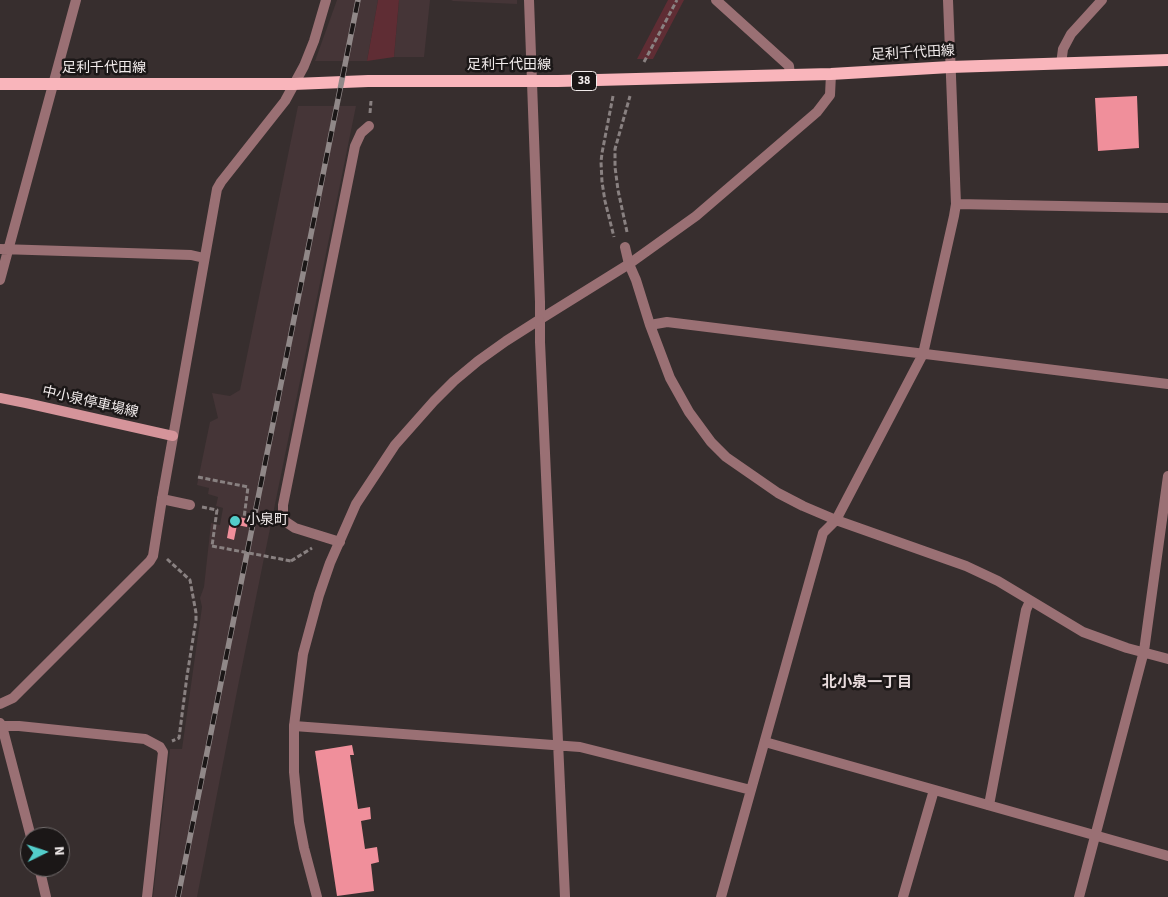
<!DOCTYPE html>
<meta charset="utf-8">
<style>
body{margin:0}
#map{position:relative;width:1168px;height:897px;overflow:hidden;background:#372e2e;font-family:"Source Sans 3",sans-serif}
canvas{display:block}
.north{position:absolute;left:20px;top:827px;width:50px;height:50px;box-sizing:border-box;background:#1b1717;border:1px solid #716c6c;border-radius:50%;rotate:86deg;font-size:14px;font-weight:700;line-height:20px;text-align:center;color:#f2ecec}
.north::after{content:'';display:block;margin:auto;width:18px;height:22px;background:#53cdca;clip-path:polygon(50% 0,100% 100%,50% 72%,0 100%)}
</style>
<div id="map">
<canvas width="1168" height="897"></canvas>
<div class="north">N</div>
</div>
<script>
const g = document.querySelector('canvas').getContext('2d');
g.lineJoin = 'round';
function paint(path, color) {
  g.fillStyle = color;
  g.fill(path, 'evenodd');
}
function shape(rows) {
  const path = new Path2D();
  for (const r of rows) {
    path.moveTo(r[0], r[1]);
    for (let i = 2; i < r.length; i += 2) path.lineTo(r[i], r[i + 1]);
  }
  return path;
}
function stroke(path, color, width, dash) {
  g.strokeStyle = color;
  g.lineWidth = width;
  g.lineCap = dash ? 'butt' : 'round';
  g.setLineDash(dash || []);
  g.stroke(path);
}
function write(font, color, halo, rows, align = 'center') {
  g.font = font + ' "Source Sans 3","Noto Sans JP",sans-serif';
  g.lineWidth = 5;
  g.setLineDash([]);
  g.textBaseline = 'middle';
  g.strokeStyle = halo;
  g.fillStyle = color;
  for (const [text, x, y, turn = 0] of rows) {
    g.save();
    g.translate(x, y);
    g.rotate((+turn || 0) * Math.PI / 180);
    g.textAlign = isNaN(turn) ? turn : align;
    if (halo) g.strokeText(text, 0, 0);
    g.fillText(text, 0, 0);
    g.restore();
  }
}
const built = shape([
 [337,0,378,0,367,61,315,61],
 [399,0,430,0,424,57,394,57],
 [451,0,517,0,517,4,453,1],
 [298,106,356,106,238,686,197,897,153,897,170,749,182,749,202,607,200,598,204,587,211,523,220,525,223,508,216,506,218,497,208,494,209,488,197,485,210,422,218,418,212,393,230,396,240,390]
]);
const green = shape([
 [378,0,399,0,394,57,367,61],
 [668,0,684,0,653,59,637,59]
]);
const building = shape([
 [1137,96,1139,148,1098,151,1095,98],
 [231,515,248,519,247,527,237,525,234,540,227,538],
 [352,745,354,755,350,755,358,809,370,807,371,819,361,821,365,849,377,847,379,862,371,864,374,891,337,896,315,751]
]);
const path = shape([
 [644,62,677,0],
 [613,96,602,153,601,162,602,182,605,201,614,237],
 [370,113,371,101],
 [627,232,618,190,615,167,615,149,630,96],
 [198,477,248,487,244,518],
 [202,507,217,510,212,546],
 [167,559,190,580,196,613,196,620,187,676,179,738,172,741],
 [291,561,312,548]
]);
const service = shape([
 [1061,64,1063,49,1071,34,1102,0],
 [625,247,629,264],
 [162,499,190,505],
 [2,726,19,726,145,739,160,747,163,752,147,897],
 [989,805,1026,610,1030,601]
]);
const minor = shape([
 [529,0,540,302,540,342,565,897],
 [716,0,789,66,790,75],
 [956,204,1168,208],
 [0,249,191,255,204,258],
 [629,264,636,280,650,325,670,378,689,412,711,442,726,457,778,493,803,506,836,520,966,566,998,581,1083,632,1127,648,1168,659],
 [0,280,76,0],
 [539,320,629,264,696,216,817,112,830,95,831,74],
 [650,325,667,322,1168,384],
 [340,542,295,528,286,522,283,517,283,505,355,146,361,133,369,126],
 [0,704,13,698,150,561,153,556,162,499,217,189,221,182,285,101,304,66,314,41,326,0],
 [0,723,2,726,31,837],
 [294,726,580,747,751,790],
 [765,742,1168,856],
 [39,867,46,897],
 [721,897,823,533,836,520,923,354,954,216,956,204,948,0],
 [903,897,934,790],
 [1079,897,1144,651,1168,476]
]);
const tertiary = shape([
 [317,897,304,848,299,822,294,772,294,726,303,654,319,595,330,563,356,504,395,445,434,401,454,381,478,361,506,341,539,320]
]);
const secondary = shape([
 [0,398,26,403,173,436]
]);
const primary = shape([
 [0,84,294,84,368,81,558,81,831,74,950,67,1168,60]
]);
const rail = shape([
 [178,897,358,0]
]);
const pathBridge = shape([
 [212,546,291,561]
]);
const markers = [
 [235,521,6,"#53cdca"]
];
const shields = [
 [584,81,25]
];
const shieldNames = [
 ["38",584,81]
];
const streetNames = [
 ["足利千代田線",913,54,-3],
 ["足利千代田線",509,66],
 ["足利千代田線",104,69],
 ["中小泉停車場線",90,403,13]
];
const poiNames = [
 ["小泉町",246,521]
];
const neighbourhoodNames = [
 ["北小泉一丁目",867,684]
];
paint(built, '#453537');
paint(green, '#5f2d34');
paint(building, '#f08f9b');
stroke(path, '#898181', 3, [5, 2.5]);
stroke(service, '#9a7074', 10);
stroke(minor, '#9a7074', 10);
stroke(tertiary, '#9a7074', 10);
stroke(secondary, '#d5949a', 10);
stroke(primary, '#f9b5bb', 12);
stroke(rail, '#908888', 5.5);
stroke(rail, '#1b1717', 4, [11]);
stroke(pathBridge, '#898181', 3, [5, 2.5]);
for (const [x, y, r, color] of markers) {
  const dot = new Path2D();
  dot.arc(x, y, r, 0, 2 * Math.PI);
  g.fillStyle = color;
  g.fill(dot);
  stroke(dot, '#1b1717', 2);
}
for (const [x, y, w] of shields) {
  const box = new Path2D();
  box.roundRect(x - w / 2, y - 9.5, w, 19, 4);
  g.fillStyle = '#1b1717';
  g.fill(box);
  stroke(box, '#f2ecec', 1);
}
write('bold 12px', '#f2ecec', null, shieldNames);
write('14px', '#f2ecec', '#1b1717', streetNames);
write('14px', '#f2ecec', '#1b1717', poiNames, 'left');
write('bold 15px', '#e8dcdd', '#1b1717', neighbourhoodNames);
</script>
